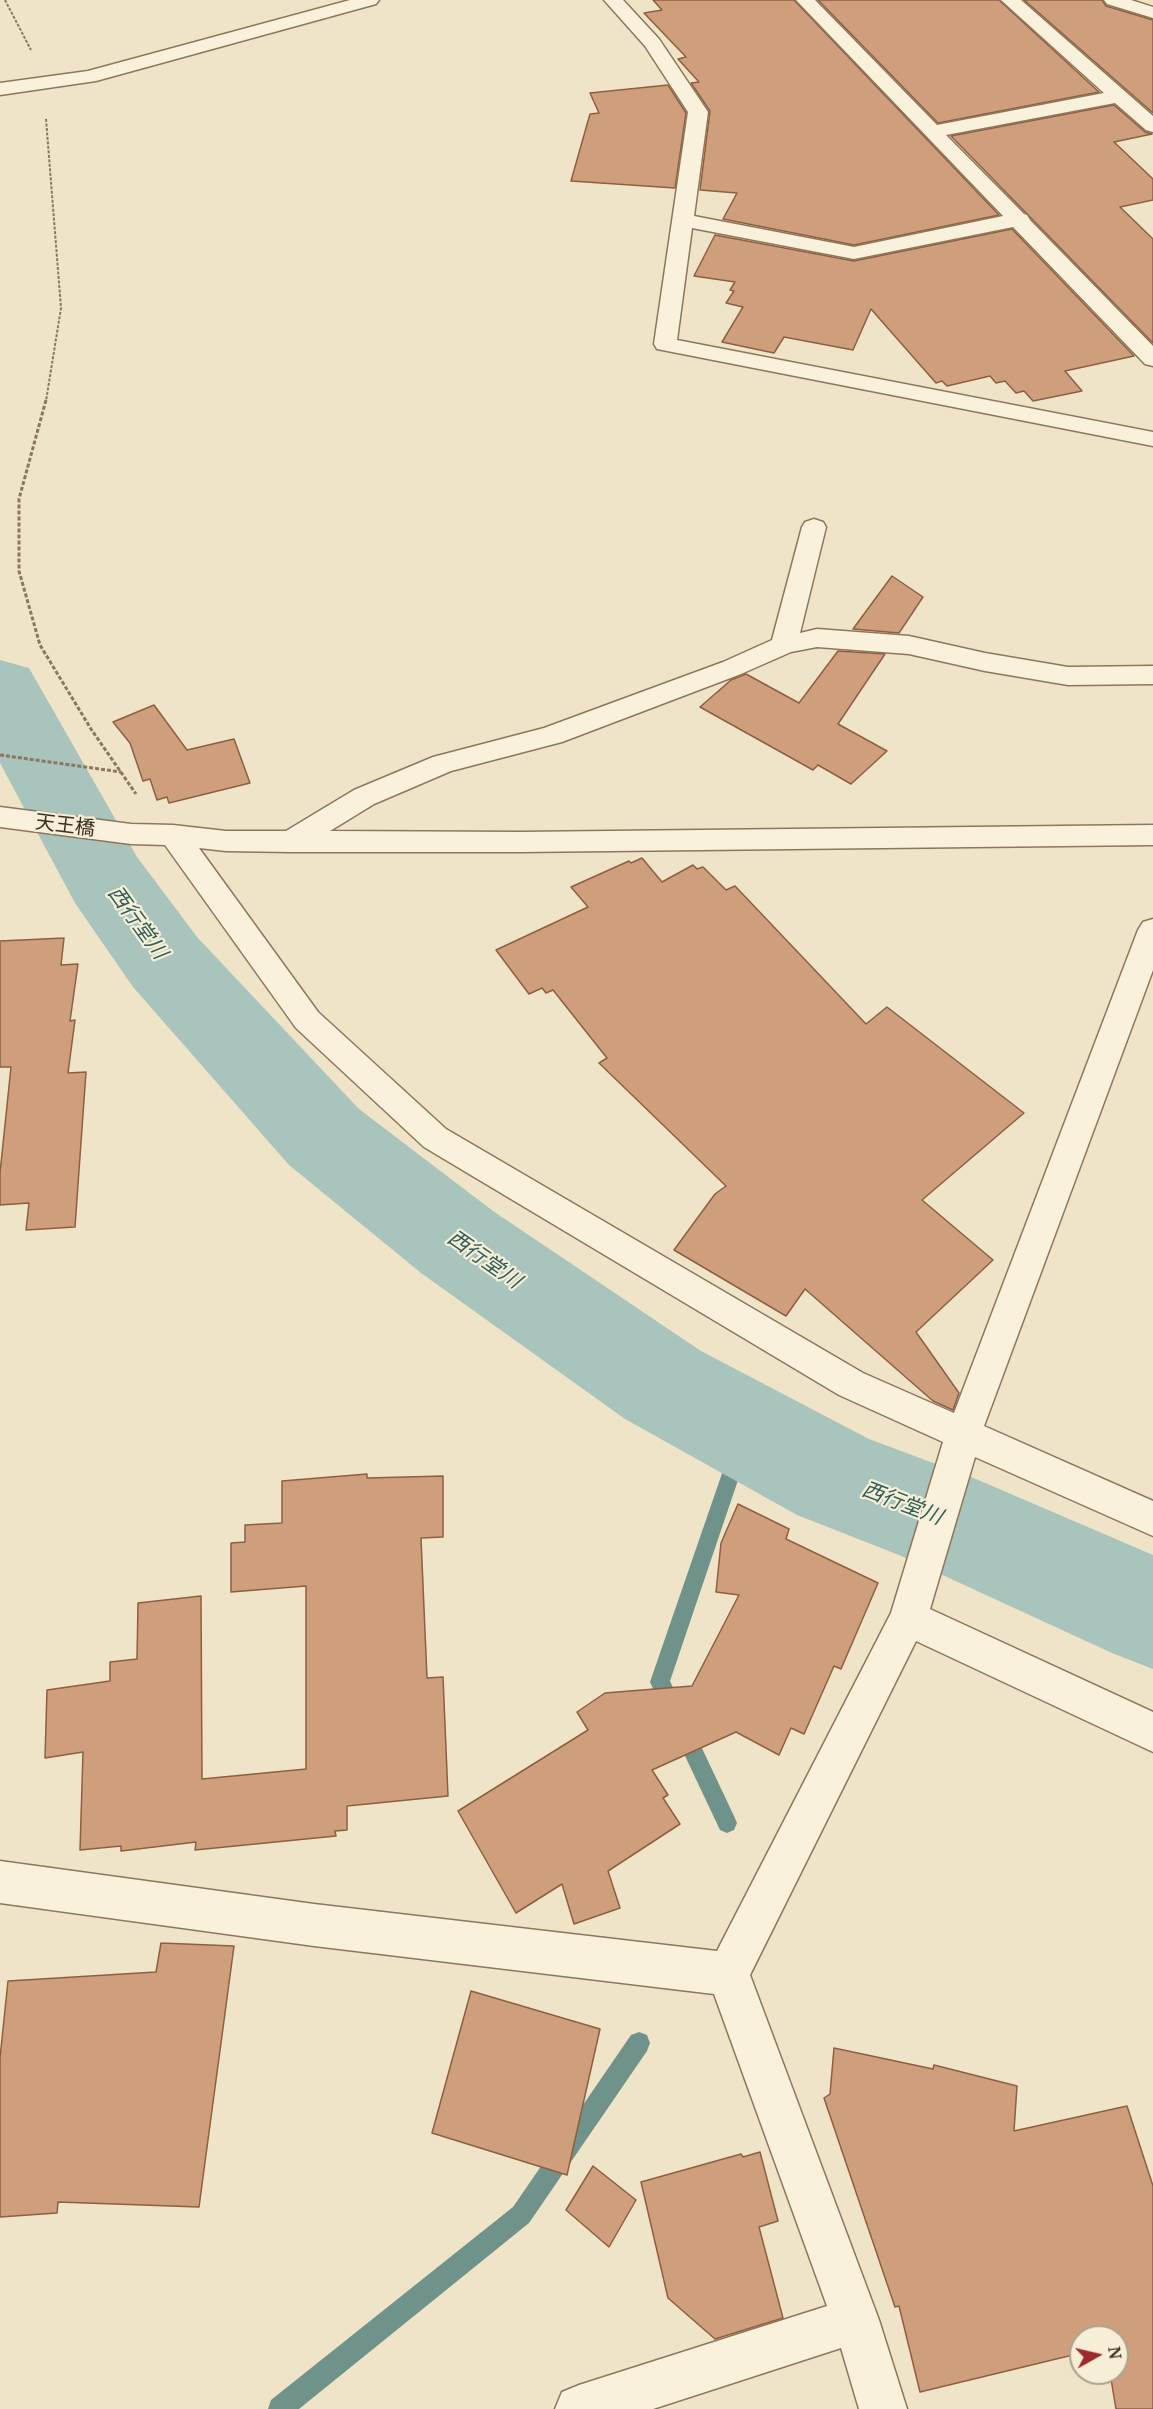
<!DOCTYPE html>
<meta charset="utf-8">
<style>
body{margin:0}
#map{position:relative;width:1153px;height:2409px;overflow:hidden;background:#f0e4c8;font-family:"Noto Serif",serif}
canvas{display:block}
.north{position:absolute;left:1069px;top:2325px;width:60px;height:60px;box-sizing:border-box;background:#f7eed8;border:2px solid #ada18e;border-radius:50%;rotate:82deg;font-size:16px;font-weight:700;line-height:24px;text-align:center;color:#3d2e20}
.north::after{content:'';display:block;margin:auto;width:21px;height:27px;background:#9e2a2b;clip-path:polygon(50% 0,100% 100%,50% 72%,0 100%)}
</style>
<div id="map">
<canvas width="1153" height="2409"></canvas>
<div class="north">N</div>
</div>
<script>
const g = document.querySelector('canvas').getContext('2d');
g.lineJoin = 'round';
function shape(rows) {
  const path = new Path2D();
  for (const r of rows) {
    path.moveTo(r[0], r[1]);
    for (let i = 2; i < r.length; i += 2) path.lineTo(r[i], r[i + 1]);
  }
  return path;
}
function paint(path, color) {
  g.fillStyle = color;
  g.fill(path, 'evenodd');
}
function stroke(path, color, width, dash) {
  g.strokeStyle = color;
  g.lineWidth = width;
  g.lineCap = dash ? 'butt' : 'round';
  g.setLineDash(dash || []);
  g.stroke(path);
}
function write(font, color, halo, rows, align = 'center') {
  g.font = font + ' "Noto Serif","Noto Sans JP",serif';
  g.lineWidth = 4.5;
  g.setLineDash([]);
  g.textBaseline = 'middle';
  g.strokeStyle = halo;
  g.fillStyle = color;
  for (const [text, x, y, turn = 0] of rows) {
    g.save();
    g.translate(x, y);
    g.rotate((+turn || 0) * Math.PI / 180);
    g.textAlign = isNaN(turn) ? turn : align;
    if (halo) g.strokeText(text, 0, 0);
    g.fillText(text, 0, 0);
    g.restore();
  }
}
const stream = shape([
 [746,1422,752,1424,755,1430,670,1681,683,1709,680,1716,673,1719,666,1716,650,1682,737,1430,740,1424,746,1422],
 [684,1722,691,1725,734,1816,737,1823,734,1830,727,1833,720,1830,677,1739,674,1732,677,1725,684,1722],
 [639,2032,647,2035,650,2043,647,2051,529,2223,299,2409,268,2409,271,2400,513,2207,631,2035,639,2032]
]);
const river = shape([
 [0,660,29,668,137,857,197,937,359,1109,493,1211,701,1351,869,1439,976,1479,1153,1555,1153,1669,1112,1653,899,1555,797,1515,625,1419,421,1273,289,1165,133,987,75,903,0,763,0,660]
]);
const building = shape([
 [653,0,794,0,999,215,854,245,723,219,737,193,700,190,710,111,691,83,699,82,678,59,686,57,644,13,662,10,653,0],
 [818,0,999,0,1099,92,938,123,818,0],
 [1024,0,1102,0,1106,6,1153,20,1153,113,1024,0],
 [668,85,686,113,675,188,571,181,590,114,599,113,590,93,668,85],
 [1114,105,1145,132,1152,134,1114,142,1153,179,1153,200,1120,207,1153,239,1153,343,951,136,1114,105],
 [1012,229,1134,356,1065,371,1082,391,1033,401,1024,391,1016,393,1005,381,996,383,990,376,947,386,942,381,936,383,871,309,853,350,784,337,774,353,722,342,743,307,726,303,734,291,730,290,735,282,694,276,715,235,854,261,1012,229],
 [892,576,923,597,899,633,853,629,892,576],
 [838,651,885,654,838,724,887,751,851,784,818,765,813,770,700,707,731,680,746,674,799,703,838,651],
 [154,705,187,750,234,739,250,783,169,803,167,797,157,800,150,779,143,781,130,743,113,722,154,705],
 [642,858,662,882,693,865,697,869,703,867,726,890,735,886,866,1024,887,1007,1024,1113,922,1200,993,1260,916,1332,959,1393,953,1410,933,1401,805,1289,786,1316,674,1250,715,1194,726,1186,599,1063,607,1058,553,990,546,993,542,988,529,994,496,950,588,907,571,887,629,861,631,863,642,858],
 [64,938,61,965,78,964,70,1021,75,1020,68,1073,86,1072,75,1227,26,1230,29,1203,0,1205,0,1173,11,1067,0,1067,0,941,64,938],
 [367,1474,367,1478,443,1476,443,1537,421,1538,427,1678,443,1677,448,1796,347,1806,347,1830,335,1831,336,1836,195,1850,196,1842,121,1851,121,1846,80,1850,83,1752,45,1758,47,1690,110,1681,110,1662,137,1659,138,1603,201,1596,202,1779,306,1769,306,1586,231,1592,231,1543,245,1542,245,1525,282,1523,282,1481,367,1474],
 [738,1504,789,1529,786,1539,878,1583,841,1669,834,1666,804,1734,791,1728,779,1755,736,1732,652,1770,668,1795,663,1798,680,1824,608,1871,620,1908,574,1924,562,1884,516,1913,458,1811,588,1730,577,1712,605,1693,692,1686,739,1595,716,1592,721,1543,738,1504],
 [161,1943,234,1946,199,2207,58,2202,57,2213,0,2217,0,2058,8,1981,156,1972,161,1943],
 [471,1991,600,2029,567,2175,432,2133,471,1991],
 [834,2048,933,2069,934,2065,1017,2086,1014,2131,1127,2106,1153,2186,1153,2409,1116,2409,1110,2373,1117,2373,1117,2337,1081,2337,1081,2353,920,2392,899,2306,895,2307,824,2098,830,2094,834,2048],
 [760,2152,778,2221,759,2227,783,2318,715,2339,668,2298,641,2182,741,2154,743,2157,760,2152],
 [593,2166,636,2200,609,2247,566,2210,593,2166]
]);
const pathFar1 = shape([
 [5,0,31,50],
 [46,119,61,308,46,401]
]);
const path = shape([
 [46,400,19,499,19,571,40,645,91,729,136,794]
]);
const minor = shape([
 [350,0,379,0,376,4,96,81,0,95,0,83,88,71,350,0],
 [604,0,623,0,659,39,708,112,694,216,854,247,1003,216,796,0,815,0,937,125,1104,93,1001,0,1021,0,1153,116,1153,132,1146,130,1115,103,946,135,1024,214,1027,215,1030,220,1153,346,1153,366,1145,364,1013,227,854,259,692,228,677,340,1153,432,1153,446,657,349,654,344,688,112,645,46,604,0],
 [1104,0,1131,0,1153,7,1153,18,1107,4,1104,0],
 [814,519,823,522,826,527,800,633,817,629,909,636,985,653,1068,667,1153,666,1153,684,1068,685,985,671,909,654,817,647,791,652,741,674,562,742,451,771,374,804,330,831,520,832,1153,825,1153,845,520,852,290,852,226,851,199,848,318,1012,446,1129,863,1373,954,1413,1138,930,1143,922,1153,919,1153,970,984,1426,1153,1501,1153,1536,975,1457,930,1609,1153,1712,1153,1752,916,1641,750,1975,879,2320,907,2409,859,2409,841,2348,653,2409,555,2409,562,2392,579,2385,827,2306,714,1994,314,1946,0,1903,0,1861,314,1904,717,1951,891,1613,943,1442,839,1395,424,1147,296,1028,165,845,131,844,0,827,0,807,131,824,173,825,226,831,286,831,354,790,433,757,544,728,723,662,772,640,802,527,805,522,814,519]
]);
const pathBridge = shape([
 [0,755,121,772]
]);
const streetNames = [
 ["天王橋",65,826,7]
];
const waterNames = [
 ["西行堂川",137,923,54],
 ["西行堂川",484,1260,35],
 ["西行堂川",902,1504,21]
];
paint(stream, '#6f938a');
paint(river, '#a9c4bc');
paint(building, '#cf9f7d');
stroke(building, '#8d5f41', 1.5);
stroke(minor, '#8d765c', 3);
stroke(pathFar1, '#8d765c', 2, [3, 1.5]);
stroke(path, '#8d765c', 3, [4, 2]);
paint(minor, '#faf1dc');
stroke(pathBridge, '#8d765c', 3, [4, 2]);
write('20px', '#3d2e20', '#f7eed8', streetNames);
write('italic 21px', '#2f5d5a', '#f7eed8', waterNames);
</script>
